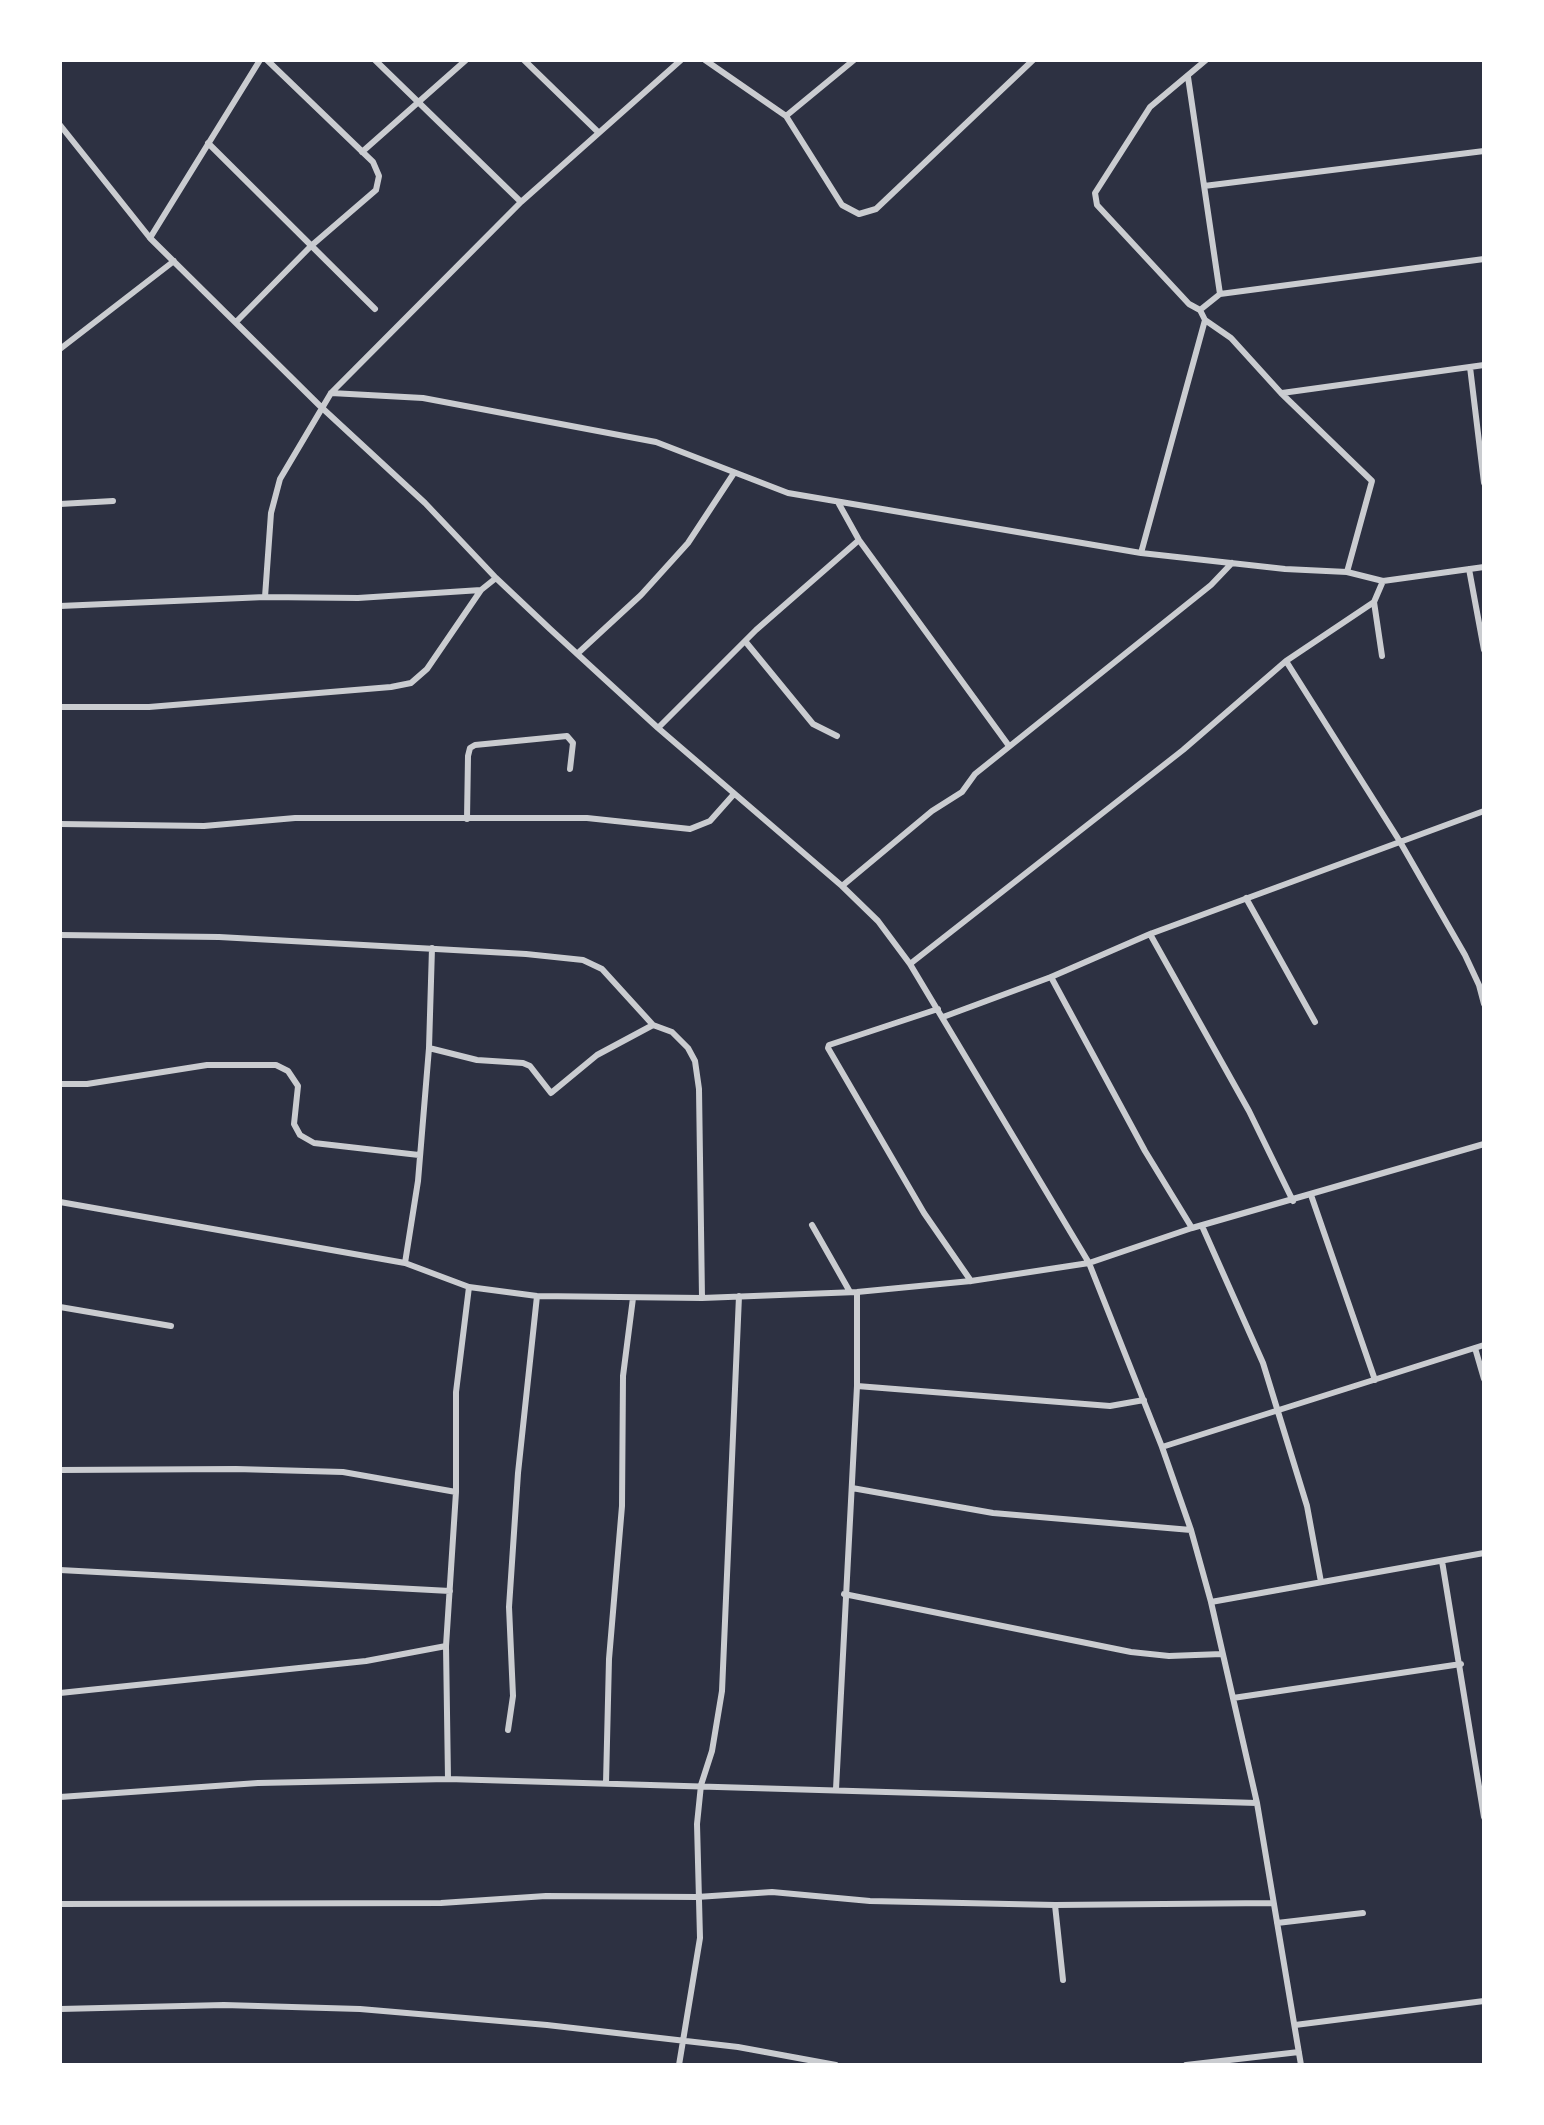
<!DOCTYPE html>
<style>
body{margin:0}
#map{position:relative;width:1544px;height:2125px;overflow:hidden;background:#2d3142;font-family:Mulish,sans-serif}
canvas{display:block}
.frame{position:absolute;inset:0;border:62px solid #fff;pointer-events:none}
</style>
<div id="map">
<canvas width="1544" height="2125"></canvas>
<div class="frame"></div>
</div>
<script>
const g = document.querySelector('canvas').getContext('2d');
g.lineJoin = 'round';
function shape(rows) {
  const path = new Path2D();
  for (const r of rows) {
    path.moveTo(r[0], r[1]);
    for (let i = 2; i < r.length; i += 2) path.lineTo(r[i], r[i + 1]);
  }
  return path;
}
function stroke(path, color, width, dash) {
  g.strokeStyle = color;
  g.lineWidth = width;
  g.lineCap = dash ? 'butt' : 'round';
  g.setLineDash(dash || []);
  g.stroke(path);
}
const minor = shape([
 [375,60,521,202],
 [524,60,598,132],
 [705,60,786,116,842,205,859,214,876,209,1033,60],
 [1206,60,1150,107,1095,193,1097,205,1189,304,1200,310,1220,294,1484,259],
 [1188,77,1220,294],
 [786,116,854,60],
 [60,125,150,238,320,406,425,503,496,578,550,629,658,728,842,886,878,921,910,964,1089,1263,1162,1447,1191,1530,1211,1602,1257,1803,1301,2065],
 [208,143,375,309],
 [362,152,466,60],
 [1204,186,1484,151],
 [150,238,260,60],
 [1205,320,1231,338,1281,393,1372,481,1347,572],
 [237,321,311,246,376,190,379,176,373,162,267,60],
 [60,349,174,261],
 [1470,367,1484,483],
 [331,393,423,398,656,442,788,493,1141,553,1285,569,1347,572,1383,581,1484,567],
 [1282,393,1484,365],
 [60,504,113,501],
 [839,504,859,540,1009,746],
 [1141,553,1205,320,1200,310],
 [1469,569,1484,650],
 [265,597,271,513,280,479,331,393,521,202,681,60],
 [1374,602,1382,656],
 [60,606,265,597,358,598,481,590],
 [745,641,813,724,837,736],
 [577,654,641,595,688,543,734,473],
 [1286,661,1399,840,1465,955,1479,985,1484,1004],
 [60,707,149,707,391,687,411,683,427,669,481,590,496,578],
 [658,728,756,630,859,540],
 [467,819,468,756,470,748,475,745,567,736,573,743,570,769],
 [60,824,204,826,295,818,587,818,690,829,710,821,734,794],
 [842,886,932,811,962,792,975,774,1211,585,1232,563],
 [1246,898,1315,1022],
 [1150,934,1249,1111,1293,1201],
 [60,935,219,937,526,954,583,960,602,969,653,1025,672,1032,688,1048,695,1061,699,1089,702,1298],
 [910,964,1183,750,1286,661,1374,602,1383,581],
 [1051,977,1145,1151,1192,1228],
 [938,1009,829,1045,828,1048,924,1213,971,1281],
 [943,1017,1051,977,1150,934,1484,811],
 [429,1048,477,1060,523,1063,530,1066,551,1093,597,1055,653,1025],
 [60,1084,87,1084,207,1065,276,1065,288,1071,298,1086,294,1124,300,1135,314,1143,419,1155],
 [1311,1195,1375,1380],
 [60,1202,405,1263,469,1287,537,1296,702,1298,857,1292,971,1281,1089,1263,1192,1228,1484,1144],
 [812,1225,850,1292],
 [1202,1226,1263,1363,1307,1506,1321,1582],
 [405,1263,418,1181,429,1048,432,948],
 [60,1307,171,1326],
 [1475,1348,1484,1379],
 [857,1386,1110,1406,1144,1400],
 [1162,1447,1484,1345],
 [60,1470,236,1469,343,1472,456,1492],
 [852,1488,993,1513,1191,1530],
 [1442,1561,1484,1817],
 [60,1570,450,1591],
 [844,1594,1131,1652,1169,1656,1222,1654],
 [1211,1602,1484,1553],
 [60,1693,366,1661,446,1646],
 [1233,1698,1461,1664],
 [508,1730,513,1696,509,1607,518,1473,537,1296],
 [448,1779,446,1646,456,1492,456,1392,469,1287],
 [606,1783,609,1659,622,1506,623,1376,633,1298],
 [836,1789,857,1386,857,1292],
 [60,1797,258,1783,448,1779,1257,1803],
 [60,1904,441,1903,546,1896,697,1897,772,1892,870,1901,1055,1905,1273,1903],
 [1055,1905,1063,1980],
 [1277,1923,1363,1913],
 [60,2009,224,2005,360,2009,547,2025,738,2047,836,2065],
 [1295,2025,1484,2001],
 [679,2065,700,1938,697,1824,701,1785,712,1751,722,1691,739,1296],
 [1186,2065,1299,2052]
]);
stroke(minor, '#caccd0', 6);
</script>
